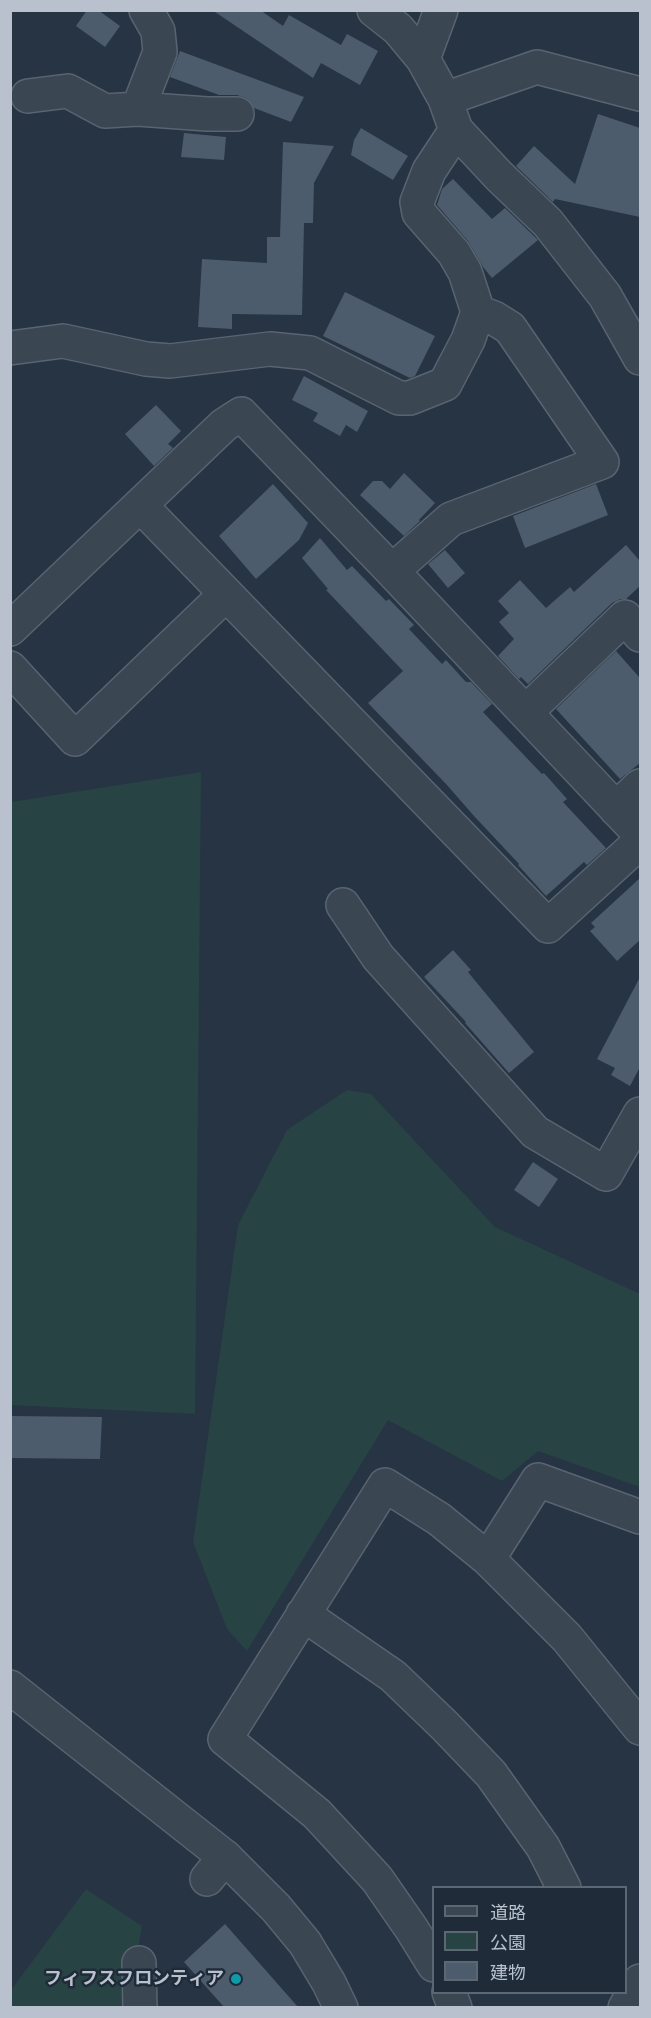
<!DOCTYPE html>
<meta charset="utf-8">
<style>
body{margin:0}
#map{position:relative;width:651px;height:2018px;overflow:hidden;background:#263444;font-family:Quicksand,"Noto Sans JP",sans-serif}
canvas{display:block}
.frame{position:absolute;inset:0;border:12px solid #b8c1cd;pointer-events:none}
.legend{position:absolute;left:432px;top:1886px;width:195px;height:108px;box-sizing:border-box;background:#1f2b39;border:2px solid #5c6774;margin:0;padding:8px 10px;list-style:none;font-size:18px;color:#b8c1cd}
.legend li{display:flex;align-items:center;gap:12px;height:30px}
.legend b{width:30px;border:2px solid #5c6774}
</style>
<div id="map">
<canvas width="651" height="2018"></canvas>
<div class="frame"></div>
<ul class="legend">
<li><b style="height:8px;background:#3b4653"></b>道路</li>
<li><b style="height:16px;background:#284344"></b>公園</li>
<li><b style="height:16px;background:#4c5c6c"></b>建物</li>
</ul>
</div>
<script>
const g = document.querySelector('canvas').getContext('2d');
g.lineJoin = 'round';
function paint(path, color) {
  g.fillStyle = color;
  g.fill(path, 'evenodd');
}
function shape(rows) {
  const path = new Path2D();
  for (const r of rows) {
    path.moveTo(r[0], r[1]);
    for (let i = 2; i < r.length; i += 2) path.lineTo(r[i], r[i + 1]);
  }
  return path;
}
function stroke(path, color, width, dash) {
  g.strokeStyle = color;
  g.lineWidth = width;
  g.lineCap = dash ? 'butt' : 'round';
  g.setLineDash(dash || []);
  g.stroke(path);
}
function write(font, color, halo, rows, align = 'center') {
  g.font = font + ' Quicksand,"Noto Sans JP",sans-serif';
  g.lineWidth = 5;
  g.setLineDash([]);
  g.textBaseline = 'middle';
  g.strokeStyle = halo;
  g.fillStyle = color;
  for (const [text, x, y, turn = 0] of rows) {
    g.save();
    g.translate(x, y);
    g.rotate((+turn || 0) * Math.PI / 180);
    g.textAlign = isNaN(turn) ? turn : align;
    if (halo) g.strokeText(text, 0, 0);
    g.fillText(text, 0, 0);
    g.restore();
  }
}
const green = shape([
 [201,772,195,1414,11,1405,11,802],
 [347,1090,371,1094,495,1227,640,1294,640,1487,538,1451,502,1481,388,1420,247,1651,227,1629,193,1542,238,1225,287,1130],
 [86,1889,142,1926,128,2007,11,2008,11,1990]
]);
const building = shape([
 [87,10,98,10,120,26,105,47,76,26],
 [212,10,260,10,283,26,289,15,341,45,347,34,378,51,360,85,321,63,313,78],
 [180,51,304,97,291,122,254,108,246,98,237,95,219,95,170,77],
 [598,114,640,128,640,217,555,199,553,202,516,166,534,146,575,184],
 [361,128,408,156,393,180,351,155,354,140],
 [184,133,226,137,224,160,181,157],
 [283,142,334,146,314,183,313,223,304,223,302,315,232,314,232,329,198,327,202,259,267,263,267,237,280,237],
 [453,179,492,219,505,208,538,240,492,278,483,267,468,241,437,205,442,189],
 [345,292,435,336,415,376,410,378,323,336],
 [304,376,368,411,357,432,346,425,340,436,313,421,318,413,292,400],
 [156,405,181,431,168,444,173,448,154,466,125,434],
 [404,473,435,503,419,520,420,521,404,536,360,495,373,481,382,481,390,489],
 [273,484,308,523,299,540,256,579,219,536],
 [596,484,608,515,525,548,513,516],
 [320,538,347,570,352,566,386,601,389,599,414,625,409,629,442,664,446,660,466,682,471,682,492,704,483,712,542,774,544,773,567,799,563,802,606,848,587,865,584,862,546,896,518,865,519,864,474,816,446,784,368,703,403,671,326,590,328,589,302,558],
 [626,545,640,561,640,586,626,599,620,599,612,603,528,684,521,677,519,679,498,656,514,639,499,622,509,613,498,601,520,580,546,608,570,587,574,592],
 [445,550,465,573,448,588,428,564],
 [616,651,640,678,640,763,620,779,556,709],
 [640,878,640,940,617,961,590,931,595,927,591,923],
 [453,950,471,970,468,972,534,1052,509,1073,465,1023,466,1022,424,977],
 [640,977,640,1067,630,1086,611,1075,615,1068,597,1059],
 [533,1162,558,1179,539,1207,514,1190],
 [10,1416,102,1417,100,1459,10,1458],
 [225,1924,298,2007,224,2007,184,1962]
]);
const minor = shape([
 [374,10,398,29,423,59,445,99,456,130,499,176,548,223,605,296,640,358],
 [423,59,441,10],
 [28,96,68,91,105,111,138,109,207,114,237,114],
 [445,99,537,67,640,94],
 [138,109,160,52,158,31,146,10],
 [10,348,63,341,146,359,170,361,270,349,310,353,399,398,410,398,445,384,468,340,478,312,465,272,454,253,419,213,417,202,429,171,456,130],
 [140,505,548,926,640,842],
 [392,571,451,519,602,462,510,328,494,318,478,312],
 [10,629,224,425,241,414,392,571,640,834],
 [10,668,75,739,226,594],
 [526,712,625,617,640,635],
 [616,809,640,786],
 [343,905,378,957,535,1132,606,1174,640,1114],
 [488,1559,538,1480,640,1517],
 [303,1614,393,1676,445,1726,491,1774,543,1847,564,1888],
 [207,1879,225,1857],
 [139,1963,140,2008],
 [434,1965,411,1928,377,1879,317,1814,225,1739,385,1485,439,1519,488,1559,567,1638,640,1728],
 [449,1992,455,2008],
 [625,2008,640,1981]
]);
const tertiary = shape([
 [10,1687,225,1857,276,1908,305,1943,329,1983,341,2008]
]);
const markers = [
 [236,1979,6,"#0f9aa8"]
];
const poiNames = [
 ["フィフスフロンティア",224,1979]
];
paint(green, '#284344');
paint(building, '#4c5c6c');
stroke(minor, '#596470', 36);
stroke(tertiary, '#596470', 36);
stroke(minor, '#3b4653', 33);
stroke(tertiary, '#3b4653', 33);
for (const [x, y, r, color] of markers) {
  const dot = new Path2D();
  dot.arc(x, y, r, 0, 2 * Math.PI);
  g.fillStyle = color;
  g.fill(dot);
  stroke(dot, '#1f2b39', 2);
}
write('bold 18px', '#b8c1cd', '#1f2b39', poiNames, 'right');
</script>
